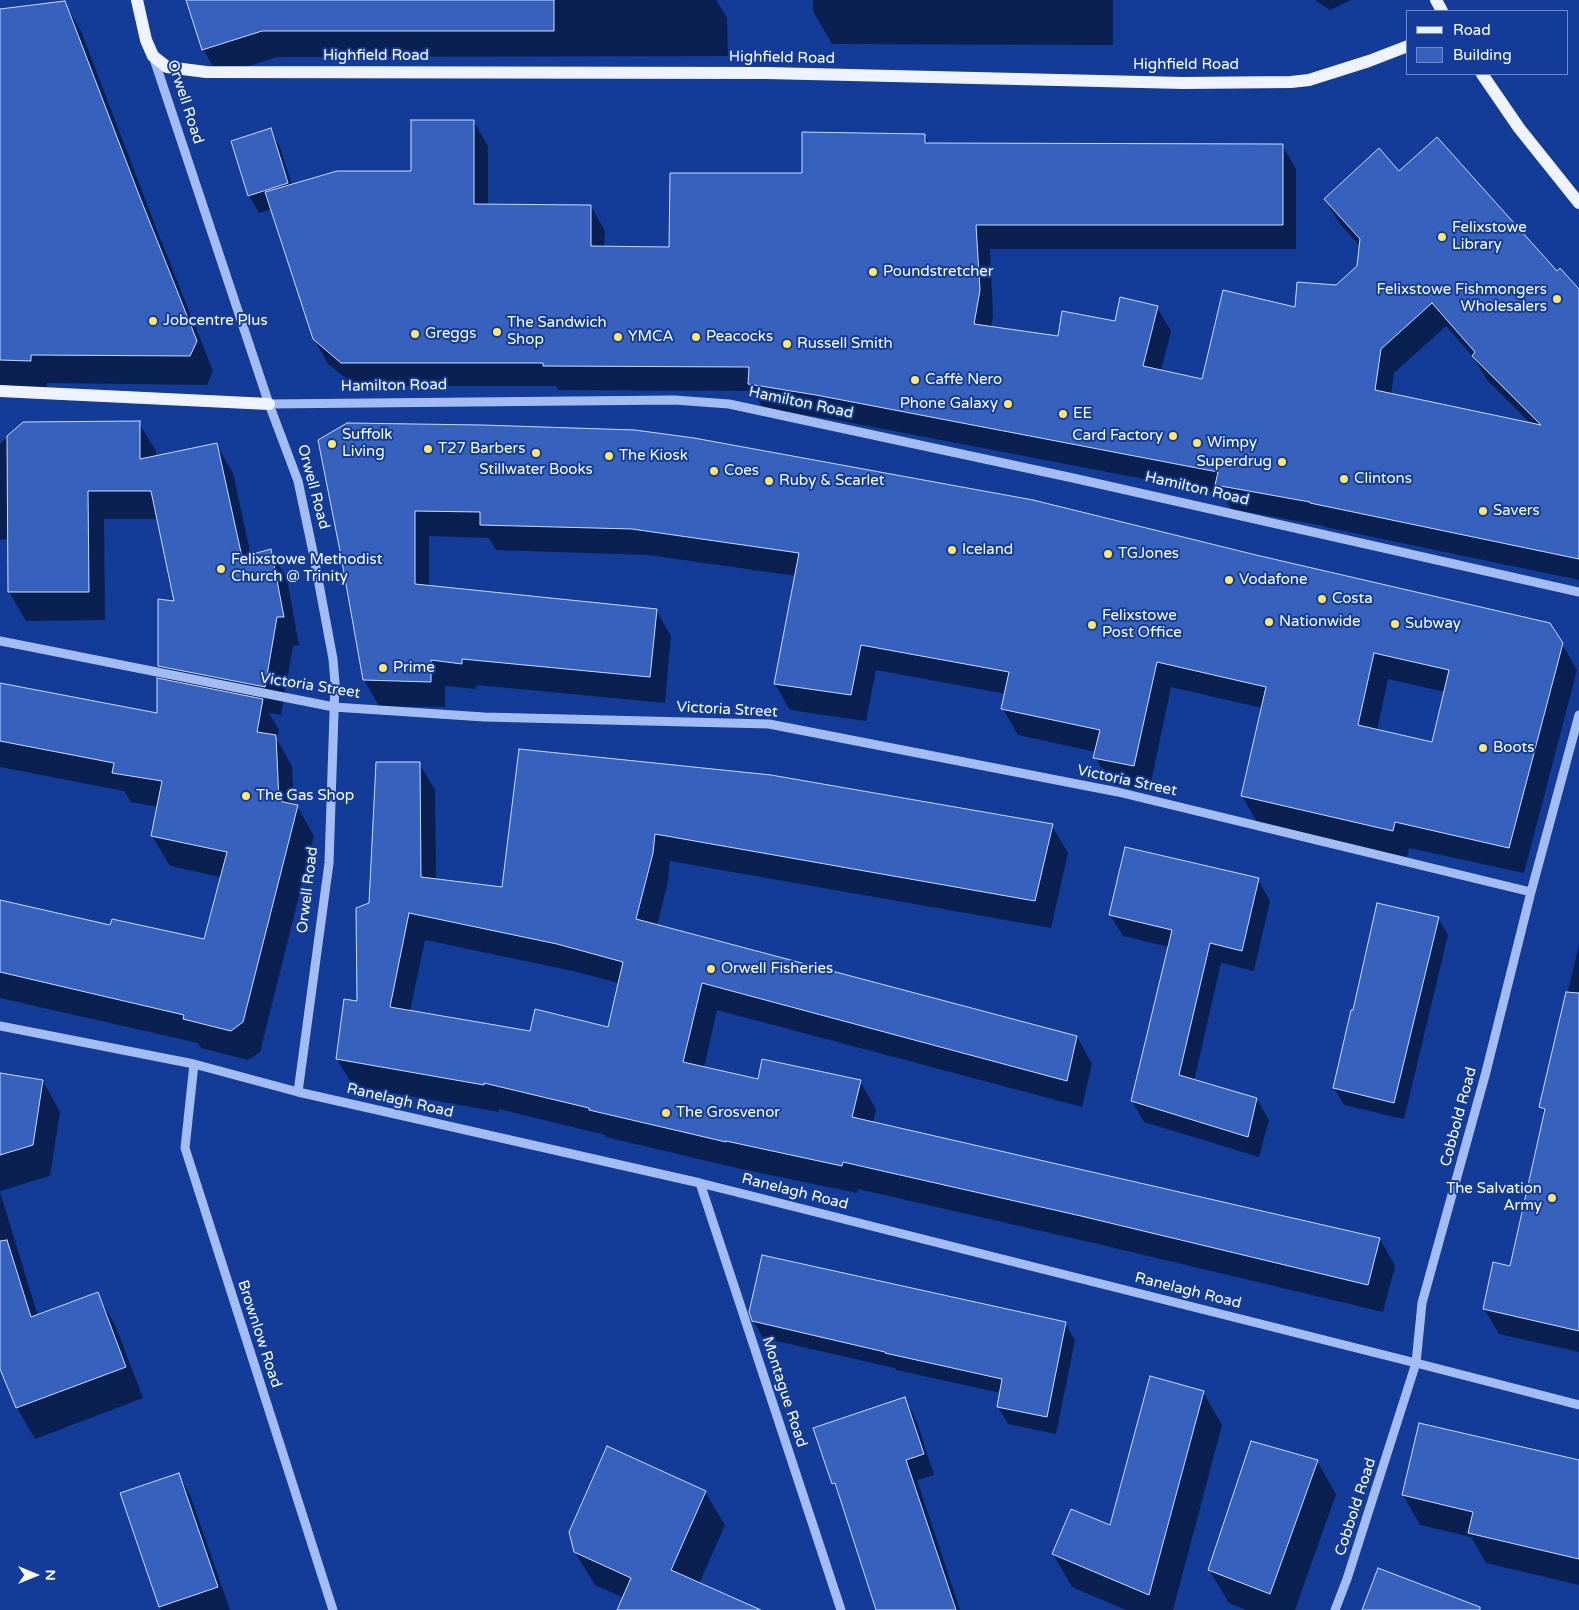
<!DOCTYPE html>
<meta charset="utf-8">
<style>
body{margin:0}
#map{position:relative;width:1579px;height:1610px;overflow:hidden;background:#123c97;font-family:"Varela Round",sans-serif}
canvas{display:block}
.legend{position:absolute;left:1406px;top:10px;width:162px;height:65px;box-sizing:border-box;background:#123c97;border:1px solid #718ac1;margin:0;padding:6px 9px;list-style:none;font-size:15px;color:#fff}
.legend li{display:flex;align-items:center;gap:10px;height:25px}
.legend b{width:25px;border:1px solid #718ac1}
.north{position:absolute;left:10px;top:1550px;width:50px;height:50px;-webkit-text-stroke:4px #123c97;paint-order:stroke;rotate:90deg;font-size:14px;font-weight:700;line-height:20px;text-align:center;color:#fff}
.north::after{content:'';display:block;margin:auto;width:18px;height:22px;background:#fff;clip-path:polygon(50% 0,100% 100%,50% 72%,0 100%)}
</style>
<div id="map">
<canvas width="1579" height="1610"></canvas>
<ul class="legend">
<li><b style="height:6px;background:#eff3ff"></b>Road</li>
<li><b style="height:14px;background:#3662be"></b>Building</li>
</ul>
<div class="north">N</div>
</div>
<script>
const g = document.querySelector('canvas').getContext('2d');
g.lineJoin = 'round';
function paint(path, color) {
  g.fillStyle = color;
  g.fill(path, 'evenodd');
}
function shape(rows) {
  const path = new Path2D();
  for (const r of rows) {
    path.moveTo(r[0], r[1]);
    for (let i = 2; i < r.length; i += 2) path.lineTo(r[i], r[i + 1]);
  }
  return path;
}
function stroke(path, color, width, dash) {
  g.strokeStyle = color;
  g.lineWidth = width;
  g.lineCap = dash ? 'butt' : 'round';
  g.setLineDash(dash || []);
  g.stroke(path);
}
function write(font, color, halo, rows, align = 'center') {
  g.font = font + ' "Varela Round",sans-serif';
  g.lineWidth = 4;
  g.setLineDash([]);
  g.textBaseline = 'middle';
  g.strokeStyle = halo;
  g.fillStyle = color;
  for (const [text, x, y, turn = 0] of rows) {
    g.save();
    g.translate(x, y);
    g.rotate((+turn || 0) * Math.PI / 180);
    g.textAlign = isNaN(turn) ? turn : align;
    if (halo) g.strokeText(text, 0, 0);
    g.fillText(text, 0, 0);
    g.restore();
  }
}
const shadow = shape([
 [187,0,716,0,727,18,728,56,277,57,218,76,203,49],
 [813,0,1113,0,1113,45,832,44,813,11],
 [1315,0,1351,0,1330,10],
 [64,2,81,31,155,225,213,371,207,385,47,383,47,389,0,389,0,11],
 [474,122,488,146,488,205,591,206,605,231,604,247,671,248,804,175,924,135,930,145,1282,145,1296,169,1296,249,990,249,993,315,991,328,1059,338,1116,322,1157,307,1171,331,1161,371,1203,381,1296,308,1336,287,1358,267,1360,246,1339,223,1325,199,1399,173,1557,273,1579,291,1579,580,1325,527,1324,526,1231,509,1222,494,831,419,763,408,753,391,558,390,556,386,356,386,328,364,314,339,272,209,259,213,249,196,232,142,270,130,280,147,292,185,412,173],
 [1446,326,1474,358,1487,380,1532,425,1391,395,1394,373],
 [23,423,139,423,156,451,156,457,216,444,233,473,251,556,270,550,287,579,299,645,293,646,281,715,269,713,279,730,277,740,292,766,294,806,297,806,314,836,260,1052,248,1060,201,1048,198,1043,0,998,0,901,111,927,204,941,221,877,170,866,152,836,158,807,131,802,124,791,0,767,0,685,158,715,168,682,159,665,176,603,158,519,104,519,105,620,26,621,9,592,9,539,0,540,0,444],
 [319,441,1562,644,1577,670,1524,873,1409,848,1407,857,1257,822,1242,796,1262,708,1171,687,1149,792,1110,783,1095,757,1096,752,1018,735,1003,709,1006,694,876,670,866,721,790,710,775,684,796,576,648,555,496,550,489,538,429,536,429,587,656,610,671,636,665,703,477,685,476,689,445,686,445,707,379,706,364,680,342,556],
 [1388,679,1445,692,1433,744,1377,731],
 [520,750,1052,826,1068,853,1051,928,670,861,668,881,657,926,1077,1037,1092,1064,1082,1107,717,1010,704,1068,759,1081,860,1081,876,1109,873,1123,1380,1239,1395,1266,1383,1312,1098,1244,858,1189,857,1193,741,1169,606,1137,605,1135,499,1109,499,1112,353,1086,337,1059,359,1002,370,904,419,763,435,790,436,880,503,888],
 [425,940,573,971,619,983,609,1028,531,1032,410,1011],
 [1258,880,1270,901,1254,971,1221,963,1194,1081,1257,1099,1269,1120,1259,1157,1144,1122,1132,1101,1169,947,1123,936,1110,915],
 [1438,918,1448,935,1404,1119,1344,1105,1334,1088],
 [1579,944,1579,1352,1499,1334,1484,1309,1494,1264,1511,1268,1545,1115,1541,1107],
 [0,1074,43,1081,60,1112,50,1176,0,1191],
 [0,1192,38,1316,97,1294,115,1325,143,1398,35,1439,17,1408,0,1366],
 [753,1321,1065,1323,1075,1340,1056,1434,1008,1424,998,1407,1001,1393,896,1370,895,1368,763,1338],
 [1203,1392,1222,1425,1173,1610,1126,1610,1072,1587,1053,1554,1110,1527],
 [905,1399,916,1419,934,1475,917,1480,960,1610,878,1610,839,1493,834,1484,815,1428],
 [1317,1461,1336,1494,1295,1610,1246,1610,1229,1603,1209,1570],
 [1579,1461,1579,1585,1486,1563,1471,1537,1420,1525,1403,1495],
 [179,1475,190,1495,230,1610,161,1610,122,1494],
 [705,1492,725,1525,699,1584,737,1610,618,1610,624,1598,595,1585,575,1552]
]);
const building = shape([
 [186,0,554,0,554,31,262,31,202,50,186,0],
 [65,1,139,195,197,341,190,356,31,355,31,361,0,360,0,9,65,1],
 [411,120,474,120,474,204,591,205,591,246,669,247,670,173,802,173,802,132,925,134,925,143,1283,144,1283,225,976,225,980,290,974,324,1058,336,1062,311,1115,321,1120,297,1158,306,1143,366,1202,379,1223,290,1295,307,1297,282,1336,285,1357,266,1360,239,1324,199,1379,148,1399,171,1437,137,1557,271,1560,268,1579,289,1579,559,1310,503,1310,502,1215,485,1218,472,816,395,748,384,749,367,543,366,543,363,341,363,313,339,265,192,337,171,411,171,411,120],
 [1432,303,1475,352,1472,356,1541,425,1375,390,1381,349,1432,303],
 [271,128,288,183,248,196,231,141,271,128],
 [140,421,140,459,217,443,242,557,271,549,284,617,277,617,265,687,158,666,158,599,174,601,151,491,88,491,89,592,8,592,7,436,23,422,140,421],
 [347,423,482,425,635,430,694,438,1033,500,1256,555,1550,623,1563,643,1509,848,1395,822,1393,831,1241,796,1266,687,1157,662,1134,766,1093,758,1100,730,1001,709,1009,672,861,645,851,695,774,684,799,553,632,529,480,525,480,512,415,511,415,584,657,609,650,677,462,659,462,664,431,660,431,682,363,680,341,556,318,440,347,423],
 [1374,653,1449,670,1432,742,1358,725,1374,653],
 [157,678,263,699,257,732,276,735,279,801,298,805,243,1022,231,1031,183,1019,184,1015,0,972,0,900,110,925,112,919,204,939,227,852,151,836,162,781,112,773,114,763,0,741,0,683,157,713,157,678],
 [519,749,771,775,1053,824,1035,901,655,834,653,853,636,919,1077,1036,1067,1081,702,983,683,1062,758,1079,762,1059,861,1080,852,1117,1380,1238,1368,1285,1081,1216,843,1162,842,1166,726,1141,726,1142,589,1110,589,1108,484,1083,484,1085,336,1059,344,999,357,1001,356,908,369,903,376,762,420,762,421,877,502,887,519,749],
 [409,913,557,944,623,962,608,1027,535,1009,530,1031,390,1007,409,913],
 [1125,847,1259,878,1242,951,1210,943,1179,1075,1257,1098,1248,1137,1131,1101,1172,930,1109,915,1125,847],
 [1377,903,1439,917,1394,1103,1333,1088,1351,1010,1353,1010,1377,903],
 [1566,992,1579,993,1579,1331,1483,1309,1493,1262,1510,1266,1545,1109,1539,1107,1566,992],
 [0,1073,43,1080,33,1145,0,1155,0,1073],
 [7,1240,31,1317,98,1292,126,1367,16,1408,0,1369,0,1241,7,1240],
 [762,1255,1066,1322,1047,1417,997,1407,1002,1379,885,1353,885,1352,752,1321,749,1312,762,1255],
 [1150,1376,1204,1391,1149,1595,1052,1554,1071,1509,1110,1525,1150,1376],
 [905,1397,924,1454,906,1460,956,1610,876,1610,835,1483,832,1484,813,1428,905,1397],
 [1419,1423,1579,1460,1579,1559,1468,1533,1473,1512,1402,1495,1419,1423],
 [1251,1441,1318,1460,1270,1594,1208,1570,1251,1441],
 [607,1446,706,1491,671,1570,761,1610,617,1610,631,1578,574,1552,569,1532,607,1446],
 [179,1473,218,1587,159,1607,120,1493,179,1473],
 [1378,1568,1480,1607,1480,1610,1362,1610,1378,1568]
]);
const minor = shape([
 [153,56,269,404,298,481,313,552,333,659,335,683,329,863,298,1092],
 [269,404,674,400,729,404,1073,478,1579,592],
 [0,641,334,707,484,717,769,724,1118,792,1531,892],
 [0,1026,194,1064,298,1092,700,1183,1416,1363,1579,1405],
 [194,1064,185,1148,333,1610],
 [700,1183,841,1610],
 [1335,1610,1347,1579,1416,1363,1422,1303,1486,1072,1531,892,1579,715]
]);
const major = shape([
 [137,0,146,40,153,56,167,67,206,72,767,73,1183,83,1291,82,1309,80,1369,61,1408,46],
 [1436,0,1442,11],
 [1482,74,1519,128,1579,203],
 [0,391,269,404]
]);
const markers = [
 [1442,237,5,"#ffe665"],
 [873,272,5,"#ffe665"],
 [1557,299,5,"#ffe665"],
 [153,321,5,"#ffe665"],
 [497,332,5,"#ffe665"],
 [415,334,5,"#ffe665"],
 [618,337,5,"#ffe665"],
 [696,337,5,"#ffe665"],
 [787,344,5,"#ffe665"],
 [915,380,5,"#ffe665"],
 [1008,404,5,"#ffe665"],
 [1063,414,5,"#ffe665"],
 [1173,436,5,"#ffe665"],
 [1197,443,5,"#ffe665"],
 [332,444,5,"#ffe665"],
 [428,449,5,"#ffe665"],
 [536,453,5,"#ffe665"],
 [609,456,5,"#ffe665"],
 [1282,462,5,"#ffe665"],
 [714,471,5,"#ffe665"],
 [1344,479,5,"#ffe665"],
 [769,481,5,"#ffe665"],
 [1483,511,5,"#ffe665"],
 [952,550,5,"#ffe665"],
 [1108,554,5,"#ffe665"],
 [221,569,5,"#ffe665"],
 [1229,580,5,"#ffe665"],
 [1322,599,5,"#ffe665"],
 [1269,622,5,"#ffe665"],
 [1395,624,5,"#ffe665"],
 [1092,625,5,"#ffe665"],
 [383,668,5,"#ffe665"],
 [1483,748,5,"#ffe665"],
 [246,796,5,"#ffe665"],
 [711,969,5,"#ffe665"],
 [666,1113,5,"#ffe665"],
 [1552,1198,5,"#ffe665"]
];
const streetNames = [
 ["Highfield Road",376,56],
 ["Highfield Road",782,58,1],
 ["Highfield Road",1186,65],
 ["Orwell Road",185,102,72],
 ["Hamilton Road",394,386,-1],
 ["Hamilton Road",801,403,12],
 ["Orwell Road",313,487,75],
 ["Hamilton Road",1197,489,13],
 ["Victoria Street",310,686,9],
 ["Victoria Street",727,710,3],
 ["Victoria Street",1127,781,12],
 ["Orwell Road",308,890,-83],
 ["Ranelagh Road",400,1101,13],
 ["Cobbold Road",1459,1117,-75],
 ["Ranelagh Road",795,1192,14],
 ["Ranelagh Road",1188,1291,14],
 ["Brownlow Road",259,1334,72],
 ["Montague Road",784,1392,72],
 ["Cobbold Road",1356,1507,-72]
];
const poiNames = [
 ["Felixstowe",1452,228],
 ["Library",1452,245],
 ["Poundstretcher",883,272],
 ["Felixstowe Fishmongers",1547,290,"right"],
 ["Wholesalers",1547,307,"right"],
 ["Jobcentre Plus",163,321],
 ["The Sandwich",507,323],
 ["Shop",507,340],
 ["Greggs",425,334],
 ["YMCA",628,337],
 ["Peacocks",706,337],
 ["Russell Smith",797,344],
 ["Caffè Nero",925,380],
 ["Phone Galaxy",998,404,"right"],
 ["EE",1073,414],
 ["Suffolk",342,435],
 ["Living",342,452],
 ["Card Factory",1163,436,"right"],
 ["Wimpy",1207,443],
 ["T27 Barbers",438,449],
 ["The Kiosk",619,456],
 ["Superdrug",1272,462,"right"],
 ["Stillwater Books",536,470,"center"],
 ["Coes",724,471],
 ["Clintons",1354,479],
 ["Ruby & Scarlet",779,481],
 ["Savers",1493,511],
 ["Iceland",962,550],
 ["TGJones",1118,554],
 ["Felixstowe Methodist",231,560],
 ["Church @ Trinity",231,577],
 ["Vodafone",1239,580],
 ["Costa",1332,599],
 ["Felixstowe",1102,616],
 ["Post Office",1102,633],
 ["Nationwide",1279,622],
 ["Subway",1405,624],
 ["Prime",393,668],
 ["Boots",1493,748],
 ["The Gas Shop",256,796],
 ["Orwell Fisheries",721,969],
 ["The Grosvenor",676,1113],
 ["The Salvation",1542,1189,"right"],
 ["Army",1542,1206,"right"]
];
paint(shadow, '#0007');
paint(building, '#3662be');
stroke(building, '#cbdcfd', 1);
stroke(minor, '#a3bdf3', 9);
stroke(major, '#eff3ff', 12);
for (const [x, y, r, color] of markers) {
  const dot = new Path2D();
  dot.arc(x, y, r, 0, 2 * Math.PI);
  g.fillStyle = color;
  g.fill(dot);
  stroke(dot, '#123c97', 2);
}
write('15px', '#fff', '#123c97', streetNames);
write('15px', '#fff', '#123c97', poiNames, 'left');
</script>
